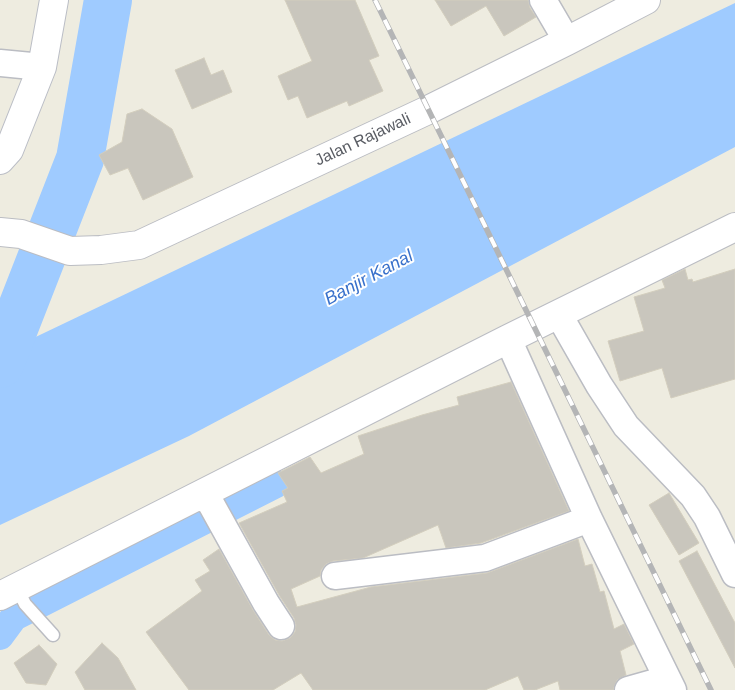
<!DOCTYPE html>
<style>
body{margin:0}
canvas{display:block;background:#eeece0}
</style>
<canvas width="735" height="690"></canvas>
<script>
const g = document.querySelector('canvas').getContext('2d');
g.lineJoin = 'round';
function paint(path, color) {
  g.fillStyle = color;
  g.fill(path, 'evenodd');
}
function shape(rows) {
  const path = new Path2D();
  for (const r of rows) {
    path.moveTo(r[0], r[1]);
    for (let i = 2; i < r.length; i += 2) path.lineTo(r[i], r[i + 1]);
  }
  return path;
}
function stroke(path, color, width, dash) {
  g.strokeStyle = color;
  g.lineWidth = width;
  g.lineCap = dash ? 'butt' : 'round';
  g.setLineDash(dash || []);
  g.stroke(path);
}
function write(font, color, halo, rows, align = 'center') {
  g.font = font + ' Helvetica,sans-serif';
  g.lineWidth = 4;
  g.setLineDash([]);
  g.textBaseline = 'middle';
  g.strokeStyle = halo;
  g.fillStyle = color;
  for (const [text, x, y, turn = 0] of rows) {
    g.save();
    g.translate(x, y);
    g.rotate((+turn || 0) * Math.PI / 180);
    g.textAlign = isNaN(turn) ? turn : align;
    if (halo) g.strokeText(text, 0, 0);
    g.fillText(text, 0, 0);
    g.restore();
  }
}
const water = shape([
 [735,3,735,147,189,436,0,525,0,354]
]);
const canal = shape([
 [0,636,14,617,276,484]
]);
const river = shape([
 [0,364,80,159,108,0]
]);
const building = shape([
 [285,0,355,0,379,56,369,60,383,91,349,106,347,101,307,118,298,96,288,100,278,76,312,61,285,0],
 [435,0,528,0,530,8,536,17,504,36,486,6,451,26,435,0],
 [204,58,211,75,223,70,232,92,192,109,175,70,204,58],
 [142,109,172,129,193,177,143,200,128,168,110,175,99,155,122,142,127,114,142,109],
 [685,269,688,280,692,279,693,282,735,269,735,379,671,398,662,368,620,381,608,341,644,331,634,297,665,288,662,280,685,269],
 [511,382,569,511,481,543,446,548,438,525,363,558,333,561,326,564,321,570,320,576,291,589,297,607,371,587,487,573,578,539,585,566,592,564,600,592,604,591,614,629,624,624,634,644,620,651,626,675,617,680,613,690,560,690,558,681,535,690,524,690,518,676,485,690,313,690,301,673,273,690,189,690,146,632,202,591,195,580,210,571,203,560,219,549,253,610,269,635,275,640,282,641,290,638,295,632,296,625,294,618,279,595,239,523,287,502,282,491,288,488,278,473,310,457,321,473,364,454,358,436,422,415,459,405,457,397,511,382],
 [669,493,699,543,679,555,649,505,669,493],
 [697,551,735,623,735,668,679,561,697,551],
 [102,643,118,658,136,690,85,690,75,672,102,643],
 [39,645,57,664,46,685,26,683,14,663,39,645]
]);
const service = shape([
 [17,588,25,604,53,635]
]);
const minor = shape([
 [543,0,567,41],
 [0,63,42,67],
 [559,315,599,385,626,426,693,496,707,517,735,574],
 [508,339,589,519,673,690],
 [200,496,210,502,266,603,281,626],
 [335,576,485,558,589,519],
 [628,690,667,679]
]);
const tertiary = shape([
 [0,232,21,234,70,251,101,250,139,245,428,110,567,41,646,0],
 [0,596,508,339,735,227]
]);
const secondary = shape([
 [0,160,9,150,42,67,54,0]
]);
const rail = shape([
 [375,0,711,690]
]);
const streetNames = [
 ["Jalan Rajawali",363,140,-25]
];
const waterNames = [
 ["Banjir Kanal",369,278,-28]
];
paint(water, '#9fcbff');
stroke(canal, '#9fcbff', 28);
stroke(river, '#9fcbff', 48);
paint(building, '#c9c6bd');
stroke(building, '#d3cebe', 1);
stroke(service, '#bbbdc3', 15);
stroke(minor, '#bbbdc3', 29);
stroke(tertiary, '#bbbdc3', 30);
stroke(secondary, '#bbbec6', 30);
stroke(service, '#fff', 12);
stroke(minor, '#fff', 26);
stroke(tertiary, '#fff', 28);
stroke(secondary, '#fff', 28);
stroke(rail, '#b4b5b6', 5.5);
stroke(rail, '#fff', 4, [11]);
write('16px', '#595c63', '#fff', streetNames);
write('italic 18px', '#3971cb', '#fff', waterNames);
</script>
